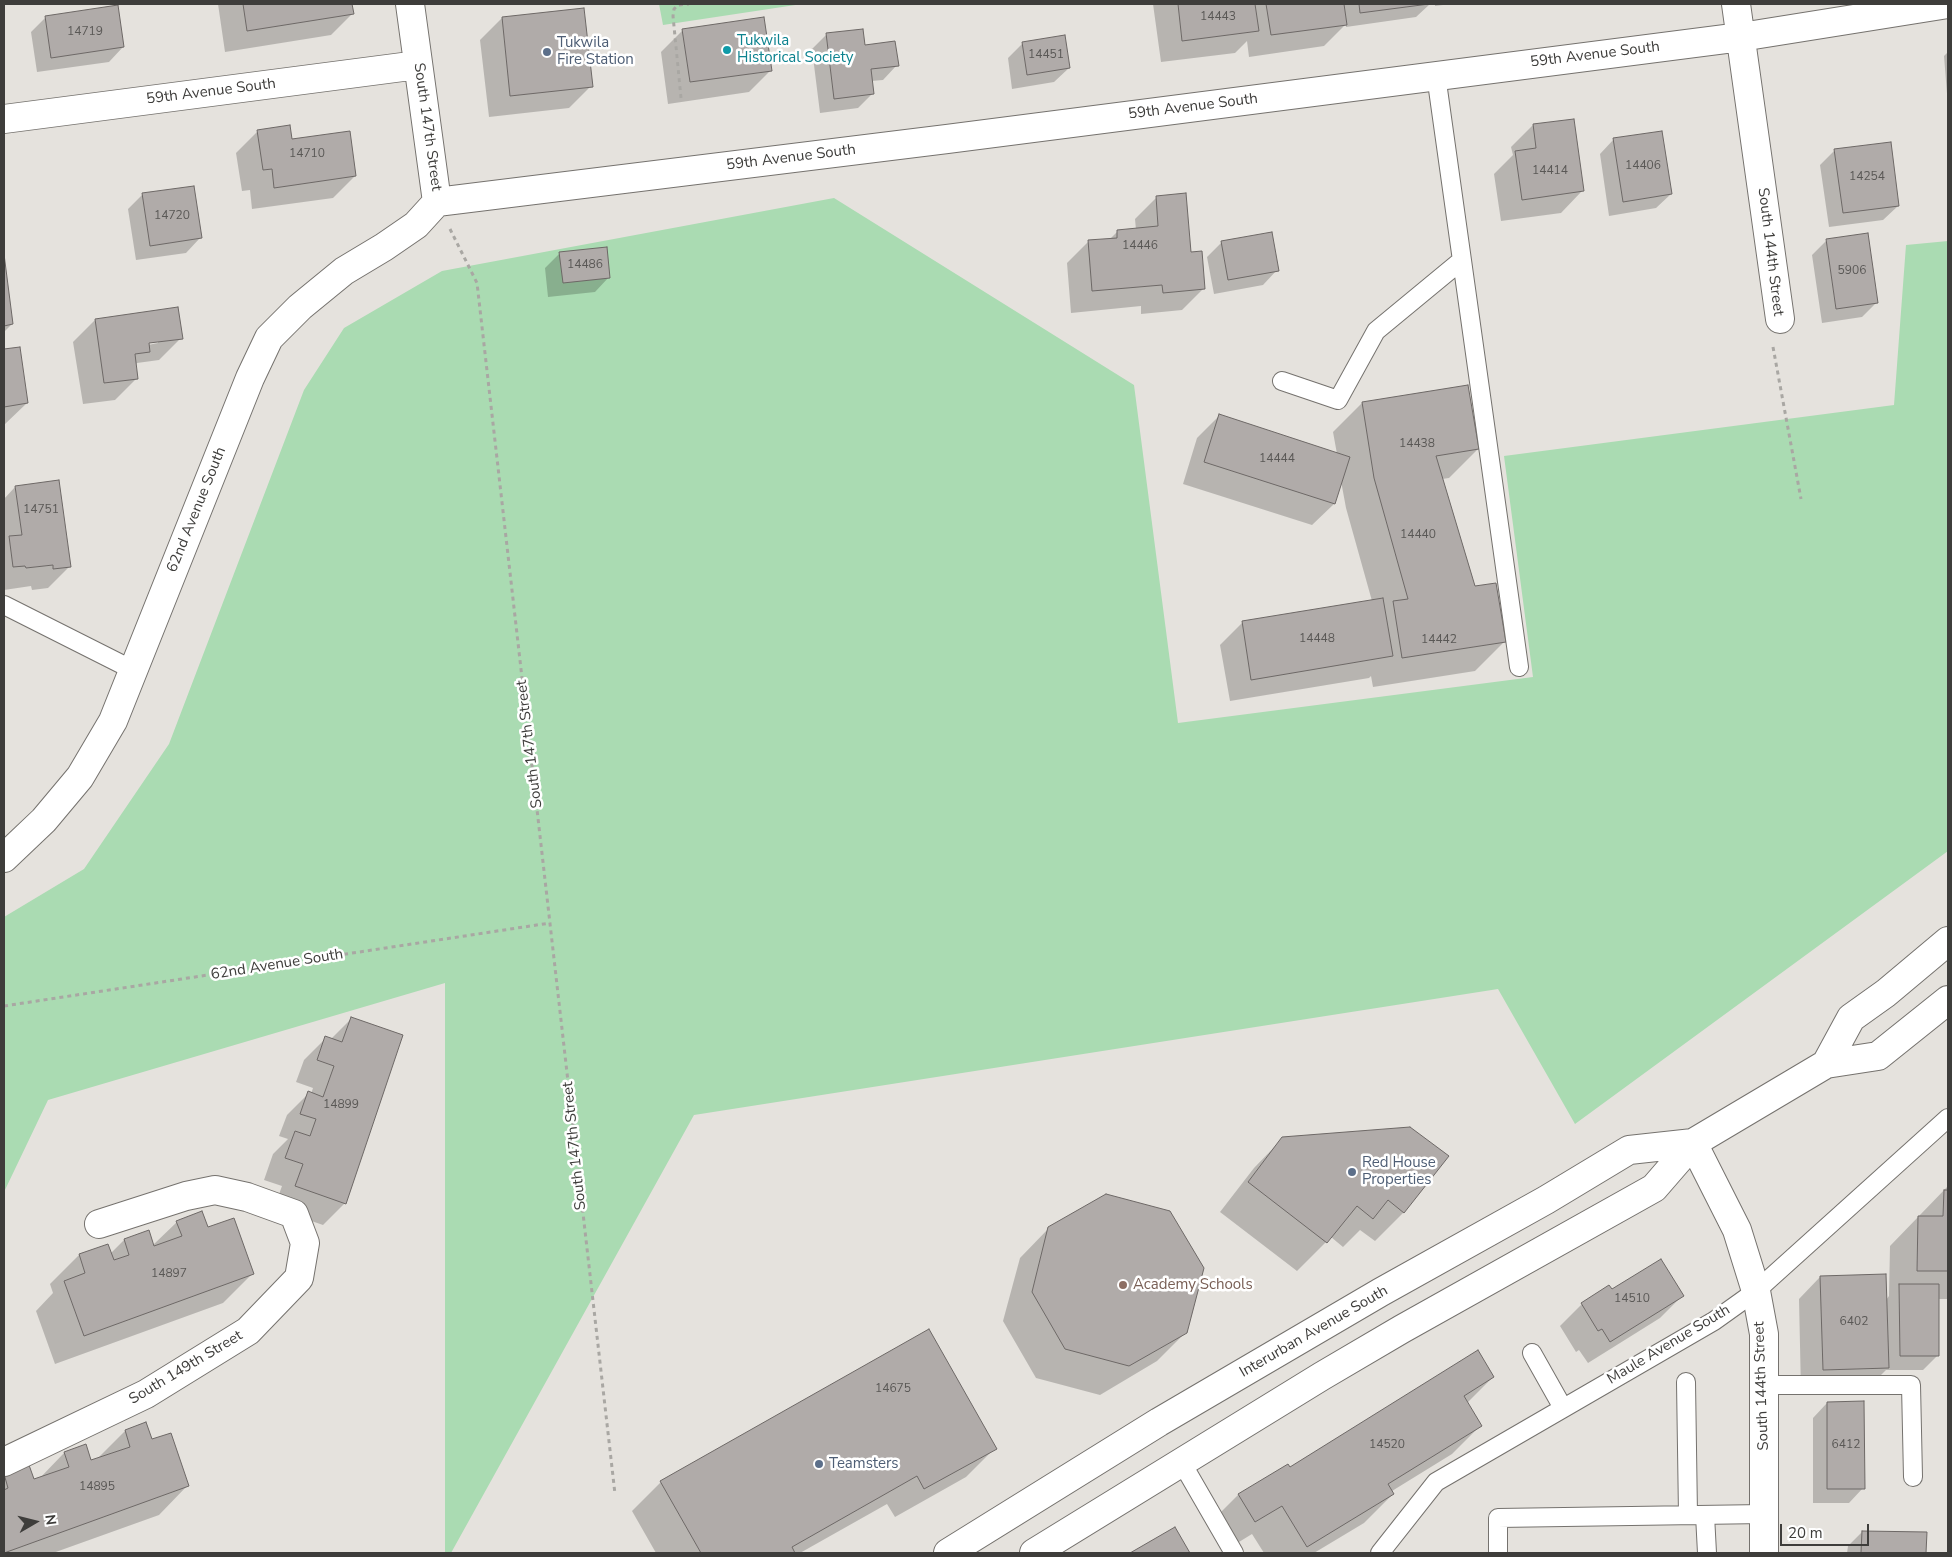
<!DOCTYPE html>
<style>
body{margin:0}
#map{position:relative;width:1952px;height:1557px;overflow:hidden;background:#e5e2dd;font-family:"Nunito Sans",sans-serif}
canvas{display:block}
.frame{position:absolute;inset:0;border:5px solid #3e3d3b;pointer-events:none}
.north{position:absolute;left:10px;top:1497px;width:50px;height:50px;-webkit-text-stroke:4px #fff;paint-order:stroke;rotate:82deg;font-size:14px;font-weight:700;line-height:20px;text-align:center;color:#3e3d3b}
.north::after{content:'';display:block;margin:auto;width:18px;height:22px;background:#3e3d3b;clip-path:polygon(50% 0,100% 100%,50% 72%,0 100%)}
.scale{position:absolute;left:1780px;top:1524px;width:89px;height:22px;box-sizing:border-box;border:2px solid #3e3d3b;border-top:0;padding-left:6px;font-size:15px;line-height:18px;white-space:nowrap;color:#3e3d3b;-webkit-text-stroke:4px #fff;paint-order:stroke}
</style>
<div id="map">
<canvas width="1952" height="1557"></canvas>
<div class="frame"></div>
<div class="north">N</div>
<div class="scale">20 m</div>
</div>
<script>
const g = document.querySelector('canvas').getContext('2d');
g.lineJoin = 'round';
function paint(path, color) {
  g.fillStyle = color;
  g.fill(path, 'evenodd');
}
function shape(rows) {
  const path = new Path2D();
  for (const r of rows) {
    path.moveTo(r[0], r[1]);
    for (let i = 2; i < r.length; i += 2) path.lineTo(r[i], r[i + 1]);
  }
  return path;
}
function stroke(path, color, width, dash) {
  g.strokeStyle = color;
  g.lineWidth = width;
  g.lineCap = dash ? 'butt' : 'round';
  g.setLineDash(dash || []);
  g.stroke(path);
}
function write(font, color, halo, rows, align = 'center') {
  g.font = font + ' "Nunito Sans",sans-serif';
  g.lineWidth = 5;
  g.setLineDash([]);
  g.textBaseline = 'middle';
  g.strokeStyle = halo;
  g.fillStyle = color;
  for (const [text, x, y, turn = 0] of rows) {
    g.save();
    g.translate(x, y);
    g.rotate((+turn || 0) * Math.PI / 180);
    g.textAlign = isNaN(turn) ? turn : align;
    if (halo) g.strokeText(text, 0, 0);
    g.fillText(text, 0, 0);
    g.restore();
  }
}
const green = shape([
 [659,4,802,4,663,25],
 [834,198,1134,385,1178,723,1533,677,1504,456,1894,405,1906,245,1948,241,1948,851,1575,1124,1498,989,694,1115,451,1553,445,1553,445,983,48,1100,4,1192,4,917,84,869,169,744,304,390,344,328,442,271]
]);
const shadow = shape([
 [218,4,351,4,353,13,331,35,225,52],
 [1153,4,1430,4,1416,17,1346,27,1346,24,1324,46,1249,57,1247,41,1235,53,1161,62],
 [1435,4,1451,4,1435,6],
 [583,10,591,86,569,108,489,117,480,40,502,18],
 [46,17,123,47,109,62,37,72,31,32],
 [683,30,771,70,749,92,668,104,661,52],
 [826,35,864,46,897,65,883,80,871,81,873,93,858,108,820,113,812,49],
 [1023,43,1069,68,1054,82,1012,89,1008,58],
 [1948,52,1948,106,1944,56],
 [1533,125,1582,191,1561,213,1501,221,1494,174,1513,155,1511,147],
 [258,131,291,140,355,176,333,198,252,209,250,190,242,191,236,153],
 [1614,139,1671,194,1656,208,1609,216,1600,154],
 [1835,150,1898,206,1883,220,1829,227,1820,165],
 [143,194,200,238,186,253,136,260,128,209],
 [1157,197,1190,254,1204,288,1182,310,1141,314,1141,306,1071,313,1067,263,1089,241,1109,240,1117,232,1136,230,1135,219],
 [1826,241,1877,302,1862,317,1822,323,1812,255],
 [1222,242,1277,270,1263,285,1214,294,1207,257],
 [560,253,609,277,595,292,548,297,545,268],
 [4,263,12,324,4,332],
 [95,320,181,338,159,360,137,363,135,365,137,378,115,400,83,404,73,342],
 [158,341,158,343,143,346,143,343],
 [19,348,27,403,4,425,4,350],
 [1362,403,1478,449,1449,478,1442,479,1474,588,1504,642,1475,671,1373,687,1371,676,1369,678,1230,701,1220,645,1242,623,1372,601,1346,508,1341,481,1334,504,1312,525,1183,484,1197,438,1219,416,1337,454,1333,432],
 [15,487,70,566,48,588,32,590,31,586,4,590,4,499],
 [352,1018,345,1203,323,1225,274,1208,282,1186,264,1180,273,1154,288,1139,279,1136,287,1115,309,1093,311,1094,313,1088,296,1082,304,1060,326,1038,330,1040],
 [1409,1128,1404,1212,1375,1241,1360,1230,1343,1247,1331,1237,1297,1271,1220,1212,1254,1168,1283,1138],
 [1948,1186,1948,1299,1938,1299,1938,1355,1923,1370,1886,1370,1866,1390,1801,1392,1799,1299,1820,1277,1886,1300,1889,1296,1890,1246],
 [177,1222,207,1229,252,1274,223,1303,55,1364,36,1311,53,1293,50,1284,79,1255,108,1246,110,1254,124,1240,148,1232,153,1245],
 [1049,1228,1186,1332,1157,1361,1100,1395,1036,1378,1003,1321,1020,1258],
 [1611,1291,1682,1296,1660,1318,1588,1363,1579,1350,1576,1352,1560,1326,1582,1304],
 [1493,1377,1467,1403,1480,1426,1452,1454,1392,1491,1393,1494,1364,1523,1314,1553,1264,1553,1252,1534,1226,1550,1209,1524,1238,1495,1287,1465,1289,1468],
 [1827,1403,1863,1488,1849,1503,1813,1503,1813,1418],
 [125,1431,151,1441,187,1486,159,1515,53,1553,4,1553,4,1475,34,1481,38,1480,64,1453,90,1462,96,1460],
 [995,1448,966,1477,895,1517,887,1504,800,1553,656,1553,632,1511,661,1482],
 [1175,1529,1189,1553,1133,1553],
 [1862,1532,1925,1533,1925,1553,1847,1553,1848,1546]
]);
const building = shape([
 [243,4,352,4,354,14,247,31,243,4],
 [1178,4,1255,4,1259,31,1182,41,1178,4],
 [1266,4,1344,4,1347,25,1271,35,1266,4],
 [1359,4,1429,4,1360,13,1359,4],
 [118,5,124,47,51,58,45,16,118,5],
 [584,8,593,87,510,96,502,17,584,8],
 [764,17,772,71,690,82,682,29,764,17],
 [863,29,865,45,895,41,899,66,871,69,874,94,834,99,826,33,863,29],
 [1065,35,1070,68,1027,75,1022,42,1065,35],
 [1574,119,1584,191,1522,200,1515,151,1536,148,1533,124,1574,119],
 [290,125,292,139,350,131,356,176,274,188,272,169,263,170,257,130,290,125],
 [1662,131,1672,194,1623,202,1613,138,1662,131],
 [1891,142,1899,206,1843,213,1834,149,1891,142],
 [194,186,202,238,150,246,142,193,194,186],
 [1186,193,1191,252,1202,251,1205,289,1163,293,1162,285,1092,291,1088,240,1117,238,1117,230,1158,226,1156,196,1186,193],
 [1272,232,1279,271,1228,280,1221,241,1272,232],
 [1868,233,1878,303,1836,309,1826,239,1868,233],
 [607,247,610,278,563,283,559,252,607,247],
 [4,254,13,324,4,326,4,254],
 [178,307,183,339,149,343,150,352,135,354,138,379,104,383,95,319,178,307],
 [20,347,28,403,4,407,4,349,20,347],
 [1468,385,1479,449,1436,456,1475,586,1496,583,1506,642,1402,658,1393,601,1408,599,1374,478,1362,402,1468,385],
 [1219,414,1350,457,1335,504,1204,462,1219,414],
 [59,480,71,567,53,569,53,565,26,568,25,566,13,567,9,536,22,535,15,486,59,480],
 [1383,598,1393,656,1251,680,1242,621,1383,598],
 [351,1017,403,1035,346,1204,295,1186,303,1164,285,1158,295,1131,310,1136,316,1119,300,1114,308,1091,323,1097,334,1066,317,1060,325,1036,342,1042,351,1017],
 [1410,1127,1449,1156,1404,1213,1388,1200,1373,1219,1357,1206,1327,1243,1248,1182,1282,1137,1410,1127],
 [1944,1190,1948,1190,1948,1271,1917,1271,1918,1216,1943,1216,1944,1190],
 [1106,1194,1170,1211,1204,1268,1187,1333,1129,1366,1065,1349,1032,1292,1048,1227,1106,1194],
 [202,1211,208,1227,234,1218,254,1274,84,1336,64,1281,85,1273,79,1254,108,1244,114,1260,129,1255,124,1239,149,1230,154,1246,182,1236,176,1221,202,1211],
 [1661,1259,1684,1296,1610,1342,1602,1329,1598,1331,1581,1303,1609,1285,1612,1289,1661,1259],
 [1886,1274,1889,1368,1823,1370,1820,1276,1886,1274],
 [1899,1284,1939,1284,1939,1356,1900,1356,1899,1284],
 [929,1329,997,1449,924,1489,917,1476,792,1547,795,1553,701,1553,660,1481,929,1329],
 [1478,1350,1494,1377,1464,1396,1482,1426,1388,1484,1394,1494,1307,1547,1282,1506,1255,1522,1238,1494,1288,1464,1290,1467,1478,1350],
 [1864,1401,1865,1489,1827,1489,1827,1402,1864,1401],
 [146,1422,152,1439,171,1433,189,1486,4,1553,4,1490,8,1488,4,1474,29,1465,34,1479,69,1467,64,1452,86,1444,91,1460,130,1447,125,1430,146,1422],
 [1175,1527,1190,1553,1130,1553,1175,1527],
 [1862,1531,1927,1532,1926,1553,1861,1553,1862,1531]
]);
const path = shape([
 [681,98,673,16,674,9,678,5,689,4],
 [450,229,477,283,615,1494],
 [1773,347,1801,499],
 [4,1006,550,923]
]);
const service = shape([
 [1436,75,1519,667],
 [1282,381,1338,400,1376,331,1462,260],
 [4,605,133,670],
 [1532,1353,1563,1408],
 [1686,1382,1688,1515],
 [1764,1385,1911,1385,1913,1477],
 [1182,1463,1234,1553],
 [1705,1515,1707,1553],
 [1380,1553,1436,1482,1714,1321,1756,1291,1948,1118],
 [1498,1553,1498,1518,1764,1514]
]);
const minor = shape([
 [410,4,437,202],
 [1736,4,1780,319],
 [4,119,418,65],
 [437,202,947,139,1741,37,1948,4],
 [4,858,44,820,80,777,113,721,250,378,269,338,300,307,344,271,384,247,416,225,437,202],
 [1693,1143,1737,1230,1756,1291,1764,1334,1764,1553],
 [4,1462,146,1394,248,1331,299,1278,305,1243,294,1214,247,1197,215,1190,186,1196,99,1224]
]);
const secondary = shape([
 [1826,1064,1851,1018,1886,993,1948,941],
 [948,1553,1159,1422,1381,1292,1546,1200,1629,1150,1693,1143],
 [1034,1553,1322,1376,1402,1329,1654,1188,1693,1143,1826,1064,1878,1056,1948,1000]
]);
const markers = [
 [727,50,5,"#0f9aa8"],
 [547,52,5,"#5c6f8a"],
 [1352,1172,5,"#5c6f8a"],
 [1123,1285,5,"#8d6e63"],
 [819,1464,5,"#5c6f8a"]
];
const numberNames = [
 ["14443",1218,17],
 ["14719",85,32],
 ["14451",1046,55],
 ["14710",307,154],
 ["14406",1643,166],
 ["14414",1550,171],
 ["14254",1867,177],
 ["14720",172,216],
 ["14446",1140,246],
 ["14486",585,265],
 ["5906",1852,271],
 ["14438",1417,444],
 ["14444",1277,459],
 ["14751",41,510],
 ["14440",1418,535],
 ["14448",1317,639],
 ["14442",1439,640],
 ["14899",341,1105],
 ["14897",169,1274],
 ["14510",1632,1299],
 ["6402",1854,1322],
 ["14675",893,1389],
 ["14520",1387,1445],
 ["6412",1846,1445],
 ["14895",97,1487]
];
const cultureNames = [
 ["Tukwila",737,41],
 ["Historical Society",737,58]
];
const serviceNames = [
 ["Tukwila",557,43],
 ["Fire Station",557,60],
 ["Red House",1362,1163],
 ["Properties",1362,1180],
 ["Teamsters",829,1464]
];
const streetNames = [
 ["59th Avenue South",1595,55,-7],
 ["59th Avenue South",211,92,-7],
 ["59th Avenue South",1193,107,-7],
 ["South 147th Street",427,127,82],
 ["59th Avenue South",791,158,-7],
 ["South 144th Street",1770,252,83],
 ["62nd Avenue South",197,510,-68],
 ["South 147th Street",530,744,-97],
 ["62nd Avenue South",277,965,-9],
 ["South 147th Street",575,1146,-96],
 ["Interurban Avenue South",1314,1332,-30],
 ["Maule Avenue South",1669,1345,-31],
 ["South 149th Street",186,1368,-31],
 ["South 144th Street",1762,1386,-92]
];
const educationNames = [
 ["Academy Schools",1133,1285]
];
paint(green, '#aadbb2');
paint(shadow, '#0003');
paint(building, '#b0aba9');
stroke(building, '#6d6866', 1);
stroke(service, '#75726e', 20);
stroke(minor, '#75726e', 30);
stroke(secondary, '#75726e', 30);
stroke(path, '#a9a7a3', 3, [4, 4]);
stroke(service, '#fff', 18);
stroke(minor, '#fff', 28);
stroke(secondary, '#fff', 28);
for (const [x, y, r, color] of markers) {
  const dot = new Path2D();
  dot.arc(x, y, r, 0, 2 * Math.PI);
  g.fillStyle = color;
  g.fill(dot);
  stroke(dot, '#fff', 2);
}
write('12px', '#5a5856', null, numberNames);
write('15px', '#0d838f', '#fff', cultureNames, 'left');
write('15px', '#4e5e75', '#fff', serviceNames, 'left');
write('15px', '#3e3d3b', '#fff', streetNames);
write('15px', '#785e54', '#fff', educationNames, 'left');
</script>
